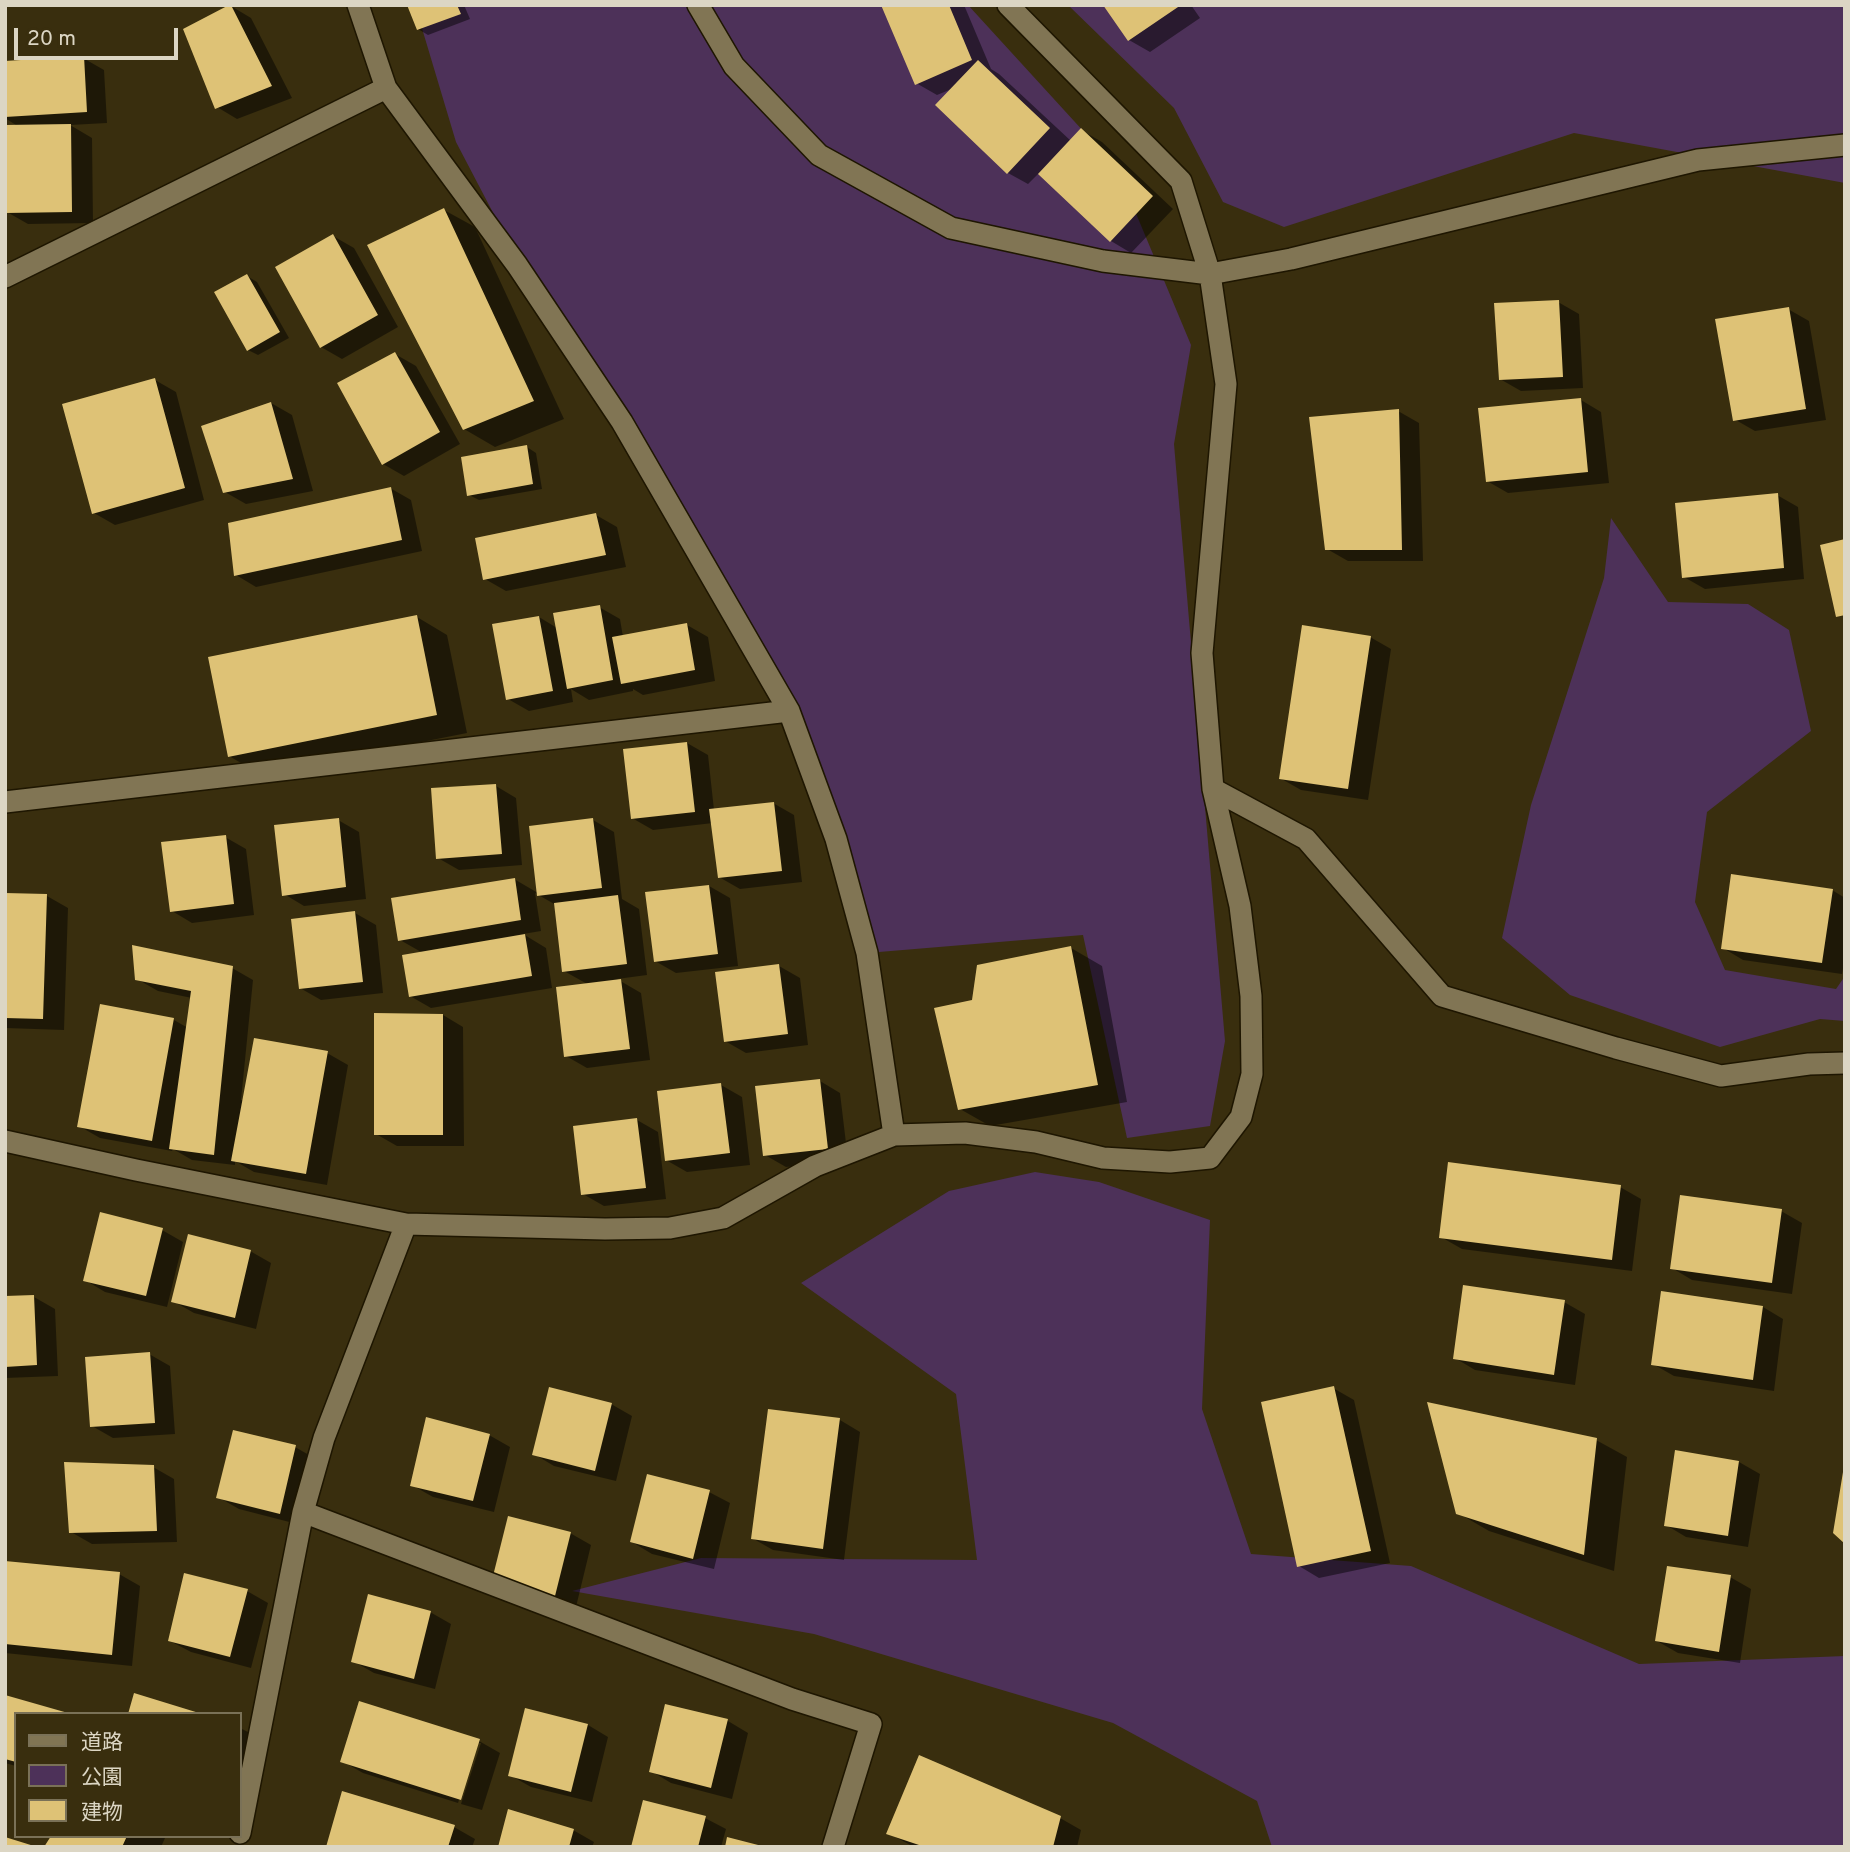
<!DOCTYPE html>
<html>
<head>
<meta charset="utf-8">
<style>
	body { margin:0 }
	#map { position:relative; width:1850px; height:1852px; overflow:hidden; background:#392e0e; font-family:Overpass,"Noto Sans JP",sans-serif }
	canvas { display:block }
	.frame { position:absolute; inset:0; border:7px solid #dcd6c4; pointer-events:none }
	.legend { position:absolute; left:14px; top:1712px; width:228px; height:126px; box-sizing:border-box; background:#392e0e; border:2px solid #7a7157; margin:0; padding:9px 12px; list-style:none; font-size:21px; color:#dcd6c4 }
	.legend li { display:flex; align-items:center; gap:14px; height:35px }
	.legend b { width:35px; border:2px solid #7a7157 }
	.scale { position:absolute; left:14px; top:28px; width:164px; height:32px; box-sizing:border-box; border:4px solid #dcd6c4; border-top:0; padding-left:9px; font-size:21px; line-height:24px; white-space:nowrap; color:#dcd6c4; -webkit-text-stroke:5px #392e0e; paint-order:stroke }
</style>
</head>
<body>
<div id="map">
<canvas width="1850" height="1852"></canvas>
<div class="frame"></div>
<ul class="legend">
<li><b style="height:9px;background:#817554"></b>道路</li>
<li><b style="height:19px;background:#4d3159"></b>公園</li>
<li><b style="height:19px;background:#dec276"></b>建物</li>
</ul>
<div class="scale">20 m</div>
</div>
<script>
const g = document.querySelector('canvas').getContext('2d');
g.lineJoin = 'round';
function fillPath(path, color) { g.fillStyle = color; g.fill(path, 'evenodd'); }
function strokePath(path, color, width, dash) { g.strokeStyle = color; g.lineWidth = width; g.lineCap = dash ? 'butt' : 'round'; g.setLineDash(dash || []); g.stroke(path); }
fillPath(new Path2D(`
	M415,5H968L1117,168L1191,345L1174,444L1225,1041L1210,1126L1127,1138L1083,935L867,953L840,855L742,629L534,291L456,142Z
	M1068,5H1845V183L1574,133L1284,227L1223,202L1174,108Z
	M1611,518L1668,602L1748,604L1789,630L1811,731L1707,812L1695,902L1725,970L1836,989L1845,976V1021L1820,1019L1720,1047L1570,995L1502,938L1531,805L1604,578Z
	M1035,1172L1099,1182L1210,1220L1202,1409L1251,1554L1411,1566L1639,1664L1845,1656V1847H1272L1257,1801L1113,1723L814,1634L572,1591L701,1558L977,1560L956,1394L801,1283L949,1191Z`), '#4d3159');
fillPath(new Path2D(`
	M409,5H464L470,19L428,35L418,29Z
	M883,5H964L991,69L999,74L1071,141L1081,130L1102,142L1173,209L1131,253L1111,241L1039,173L1028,184L1008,173L954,88L937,95L916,83Z
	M1106,5H1191L1200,18L1150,52L1129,40Z
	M231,6L251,18L292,98L237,119L217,107Z
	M83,58L104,70L107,123L70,125L92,138L93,223L28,224L7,212L19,127L5,118V62Z
	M444,210L475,227L564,419L495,447L464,429Z
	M333,236L354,248L398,327L342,359L321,347Z
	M247,276L257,282L289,338L258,355L248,350Z
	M1558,302L1579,314L1583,388L1521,391L1500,379Z
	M1788,309L1809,321L1826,420L1755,431L1734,419Z
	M395,354L416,366L460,444L404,476L383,464Z
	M155,380L176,392L204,500L115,525L94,513Z
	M1581,400L1601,412L1609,483L1508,493L1487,481Z
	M271,403L292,415L313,491L246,504L225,492Z
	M1398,411L1419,423L1423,561H1348L1327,549Z
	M527,447L536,453L542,489L479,500L469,495Z
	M390,488L411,500L422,551L256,587L236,575Z
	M1777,495L1798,507L1804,579L1705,589L1684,577Z
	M596,515L617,527L626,567L506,591L485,579Z
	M599,607L620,619L623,637L687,625L708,637L715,681L643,695L633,689V691L589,700L571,689L573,702L529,711L508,699L539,617L557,628Z
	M417,617L447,635L467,733L260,774L229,756Z
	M1370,637L1391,649L1368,800L1301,790L1280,778Z
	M687,743L708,755L714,810L773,803L794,815L802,882L740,889L719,877L713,823L653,830L632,818Z
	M496,786L516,798L522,865L459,870L438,858Z
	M338,820L359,832L366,899L304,906L284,894Z
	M593,820L614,832L622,899L639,909L647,975L617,979L641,993L650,1060L587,1068L566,1056L589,985L564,971L556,905L535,893L541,931L523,934L546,948L552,988L431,1008L410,996L423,953L400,940L514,879L538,893Z
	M225,837L246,849L254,915L192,923L172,911Z
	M709,886L730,898L738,966L676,973L655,961Z
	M1832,890L1845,898V957L1842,974L1743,960L1723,948Z
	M5,895L47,896L68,908L64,1030L5,1028Z
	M355,913L376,925L383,993L321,1000L300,988Z
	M1071,948L1102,966L1127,1102L990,1126L960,1109L973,1002Z
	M779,966L800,978L808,1045L746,1053L725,1041Z
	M232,968L253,980L241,1100L244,1101L327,1053L348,1065L327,1185L254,1172L235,1161V1165L192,1160L173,1149L172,1151L100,1138L79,1126L102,1006L174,1020L188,1028L192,998L158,991L137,979Z
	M443,1015L463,1027L464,1146H397L376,1134Z
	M820,1081L840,1093L848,1160L786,1167L765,1155Z
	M721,1085L742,1097L750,1165L687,1172L666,1160Z
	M637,1120L658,1132L666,1199L604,1206L583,1194Z
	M1620,1187L1641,1199L1632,1271L1462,1249L1441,1237Z
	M1781,1211L1802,1223L1792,1294L1692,1280L1672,1268Z
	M162,1230L183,1242L167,1307L105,1292L85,1280Z
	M250,1251L271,1263L256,1329L194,1313L173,1301Z
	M34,1297L55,1309L58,1376L5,1378V1298Z
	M1564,1302L1585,1314L1575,1385L1475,1370L1455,1358Z
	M1763,1307L1783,1319L1774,1391L1674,1376L1653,1364Z
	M149,1354L170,1366L175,1434L113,1438L92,1426Z
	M1333,1388L1354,1400L1390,1563L1319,1578L1299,1566Z
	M611,1404L632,1416L616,1481L554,1466L534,1454Z
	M840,1420L860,1432L844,1560L773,1550L752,1538Z
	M489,1435L510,1447L494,1512L433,1497L412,1485Z
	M1596,1440L1627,1457L1614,1571L1489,1531L1458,1513Z
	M295,1447L316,1459L301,1525L239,1509L218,1497Z
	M1677,1452L1739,1462L1760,1474L1748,1547L1686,1537L1666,1525Z
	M153,1467L174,1479L177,1542L92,1544L71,1532Z
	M709,1492L730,1503L714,1569L652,1554L632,1542Z
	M570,1533L591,1545L575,1611L513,1595Z
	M5,1563L119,1574L140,1586L132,1666L5,1653Z
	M1730,1577L1751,1589L1740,1663L1678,1653L1657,1641Z
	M247,1591L268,1603L251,1668L191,1652L170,1641Z
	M430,1612L451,1624L435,1689L374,1673L353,1661Z
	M5,1697L64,1714H16V1766L5,1763Z
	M666,1706L728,1721L748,1733L732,1799L671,1783L651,1771Z
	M526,1710L588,1725L608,1737L592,1802L531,1787L510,1775Z
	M240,1728L266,1741L240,1801Z
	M479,1741L500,1753L482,1810L461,1804L481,1743H477L458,1803L363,1773L342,1761Z
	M705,1818L726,1829L721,1847H633Z
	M1060,1818L1081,1830L1077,1847H914L888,1833Z
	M454,1827L475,1839L472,1847H327Z
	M573,1830L594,1842L592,1847H499Z
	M53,1836H162L165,1838L161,1847H46Z`), '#0007');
fillPath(new Path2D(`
	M229,5H231L272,86L215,109L183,29Z
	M407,5H457L461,14L417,30Z
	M881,5H949L972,60L915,85Z
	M1103,5H1181L1128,41Z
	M84,56L87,112L5,117V61Z
	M978,60L1050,128L1007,174L935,105Z
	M71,124L72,212L5,213V125Z
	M1081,128L1153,196L1110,242L1038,174Z
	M444,208L534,401L463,430L367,245Z
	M333,234L378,315L320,348L275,267Z
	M247,274L280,332L247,351L214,292Z
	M1559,300L1563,377L1499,380L1494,303Z
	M1789,307L1806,409L1733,421L1715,319Z
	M395,352L440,432L382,465L337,383Z
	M155,378L185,488L92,514L62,404Z
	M1581,398L1588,472L1486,482L1478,408Z
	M271,402L293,479L223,493L201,426Z
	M1399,409L1402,550H1325L1309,417Z
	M527,445L533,484L467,496L461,457Z
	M391,487L402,540L234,576L228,523Z
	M1778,493L1784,568L1682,578L1675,503Z
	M596,513L606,555L483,580L475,538Z
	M1845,539V615L1836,617L1820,545Z
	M600,605L613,680L567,689L553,613Z
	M417,615L437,715L228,757L208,657Z
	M539,616L553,691L506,700L492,624Z
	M687,623L695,670L621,684L612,637Z
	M1302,625L1371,636L1348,789L1279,779Z
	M687,742L695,812L631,819L623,749Z
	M496,784L502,854L436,859L431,788Z
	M774,802L782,871L718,878L709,809Z
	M339,818L346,887L282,896L274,825Z
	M593,818L602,888L537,896L529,826Z
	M226,835L234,904L170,912L161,842Z
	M1731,874L1833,889L1822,963L1721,949Z
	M515,878L521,920L398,941L391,898Z
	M709,885L718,954L654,962L645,892Z
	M5,893L47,894L43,1019L5,1018Z
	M618,895L627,964L562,972L554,903Z
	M355,911L363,982L299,989L291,919Z
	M525,934L532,976L409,997L402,955Z
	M132,945L233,966L214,1155L169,1149L191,991L135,980Z
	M1071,946L1098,1085L958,1110L934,1008L972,1000L977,965Z
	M779,964L788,1034L724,1042L715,972Z
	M621,979L630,1049L564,1057L556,987Z
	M100,1004L174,1018L152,1141L77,1127Z
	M374,1013L443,1014V1135H374Z
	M254,1038L328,1051L306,1174L231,1161Z
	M820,1079L828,1149L763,1156L755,1086Z
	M721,1083L730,1153L665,1161L657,1091Z
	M637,1118L646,1188L581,1195L573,1126Z
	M1448,1162L1621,1185L1612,1260L1439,1238Z
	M1680,1195L1782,1209L1772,1283L1670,1269Z
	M100,1212L163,1228L146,1296L83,1281Z
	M188,1234L251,1250L235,1318L171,1302Z
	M1463,1285L1565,1300L1554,1375L1453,1359Z
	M1661,1291L1763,1306L1753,1380L1651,1365Z
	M34,1295L37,1365L5,1367V1296Z
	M150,1352L155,1423L90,1427L85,1357Z
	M1334,1386L1371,1551L1297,1567L1261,1402Z
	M549,1387L612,1403L595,1471L532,1455Z
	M1427,1402L1597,1438L1584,1555L1456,1514Z
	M768,1409L840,1418L823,1549L751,1539Z
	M426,1417L490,1434L473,1501L410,1486Z
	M233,1430L296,1445L280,1514L216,1498Z
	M1675,1450L1739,1461L1728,1536L1664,1526Z
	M64,1462L154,1465L157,1531L69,1533Z
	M1843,1472H1845V1544L1833,1533Z
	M647,1474L710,1490L693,1559L630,1542Z
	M508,1516L571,1532L554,1600L491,1584Z
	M5,1561L120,1572L112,1655L5,1644Z
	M1667,1566L1731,1575L1719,1652L1655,1641Z
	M184,1573L248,1589L230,1657L168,1641Z
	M368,1594L431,1611L414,1679L351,1662Z
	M134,1693L199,1713V1714H128Z
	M5,1695L68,1713L16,1714V1762L5,1759Z
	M359,1701L480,1739L461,1800L340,1762Z
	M665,1704L728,1719L711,1788L649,1772Z
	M525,1708L588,1724L571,1792L508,1776Z
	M919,1755L1061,1816L1053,1847H925L886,1834Z
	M342,1791L455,1825L448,1847H326Z
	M643,1800L706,1816L698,1847H631Z
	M508,1809L574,1829L569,1847H498Z
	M51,1836H127L122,1847H44Z
	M5,1837L34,1846V1847H5Z
	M727,1837L762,1846V1847H725Z`), '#dec276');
const minor = new Path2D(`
	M358,5L386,88L517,265L622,422L789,711L836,839L867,953L894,1135
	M698,5L734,66L819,155L951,228L1103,261L1210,274L1291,259L1698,160L1845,145
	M5,277L386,88
	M1213,789L1306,839L1442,996L1616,1048L1721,1076L1809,1064L1845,1063
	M5,802L789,711
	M5,1141L136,1170L406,1224L605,1229L670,1228L723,1218L815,1166L894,1135L965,1133L1036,1142L1103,1158L1170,1162L1210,1158L1241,1117L1252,1074L1251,996L1240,906L1213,789L1202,653L1226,384L1210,274L1181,181L1008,5
	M303,1512L792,1699L871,1724L833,1847
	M240,1833L303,1512L324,1438L406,1224`);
strokePath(minor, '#1e1601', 24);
strokePath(minor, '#817554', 21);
</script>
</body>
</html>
